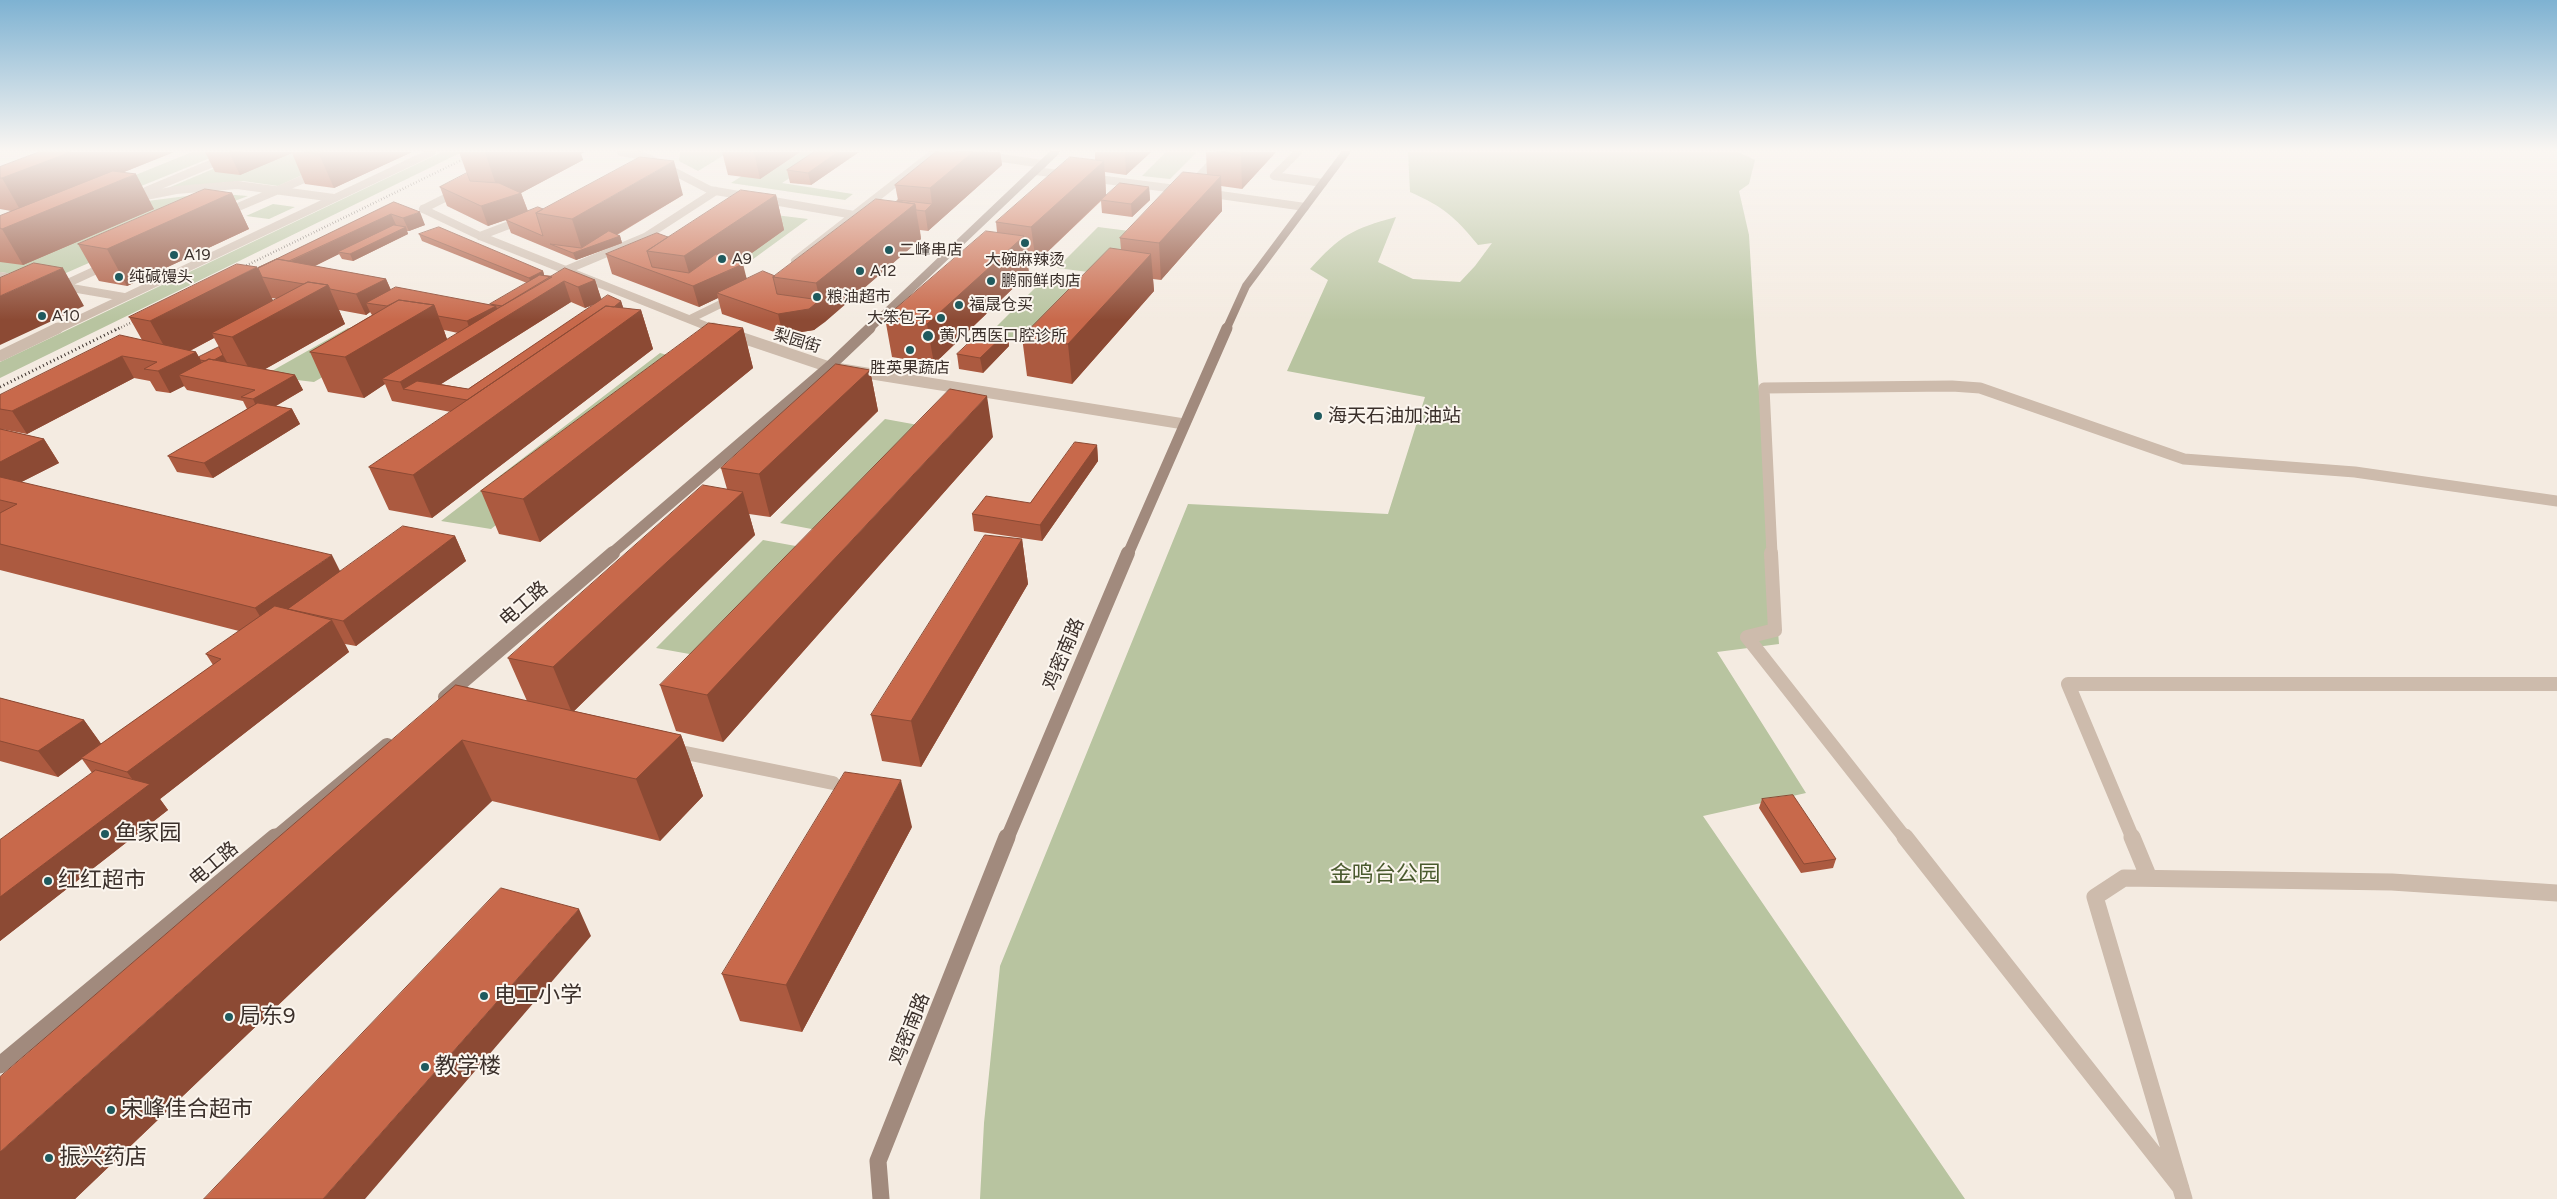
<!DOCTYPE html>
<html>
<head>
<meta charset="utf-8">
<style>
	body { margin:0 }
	canvas { display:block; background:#f4ebe1 }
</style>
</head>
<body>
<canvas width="2557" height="1199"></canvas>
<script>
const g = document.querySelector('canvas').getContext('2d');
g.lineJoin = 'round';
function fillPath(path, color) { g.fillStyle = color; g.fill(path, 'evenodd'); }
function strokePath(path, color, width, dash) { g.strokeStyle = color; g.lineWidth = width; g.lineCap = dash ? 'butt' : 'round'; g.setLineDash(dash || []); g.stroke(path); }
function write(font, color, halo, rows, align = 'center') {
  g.font = font + ' Figtree,"Noto Sans SC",sans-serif'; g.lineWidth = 4; g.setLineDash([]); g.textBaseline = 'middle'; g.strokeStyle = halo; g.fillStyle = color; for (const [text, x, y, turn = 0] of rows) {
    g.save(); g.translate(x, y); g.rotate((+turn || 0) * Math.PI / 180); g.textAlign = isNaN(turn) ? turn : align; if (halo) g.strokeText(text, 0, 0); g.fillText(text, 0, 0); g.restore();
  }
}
fillPath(new Path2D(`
	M192,152H225L129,191L57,207Z
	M253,152H353L278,186L243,181L168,188Z
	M442,152H462L0,378V362Z
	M680,152H729L698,171L679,161Z
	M779,152H830L782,183L853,194L845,200L731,183Z
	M1166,152H1197L1170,179L1142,176Z
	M1408,152H1738L1755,160L1749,184L1739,191L1749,235L1756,353L1779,644L1717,652L1806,793L1703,816L1965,1199H980L984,1123L1000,966L1188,504L1388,514L1425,397L1287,371L1328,280L1310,269C1341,235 1352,229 1396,217L1378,262L1413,279L1460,282L1475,266L1492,243L1478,245C1455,217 1444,207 1410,192Z
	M210,193L248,196L205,212L50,280L0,272V256L124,204Z
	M273,204L295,207L269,219L246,216Z
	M759,213L808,219L734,273L723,271Z
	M1098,227L1145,233L1104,274L1057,268Z
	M1042,281L1093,288L1043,342L989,334Z
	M348,328L395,335L314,382L263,376Z
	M660,353L700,364L491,529L441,521Z
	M885,419L940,429L838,534L780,523Z
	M763,540L823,551L723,660L656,648Z`), '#b8c4a0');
strokePath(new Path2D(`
	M621,152L644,156L710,190L854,215
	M960,152L1043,164
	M1298,152L1274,176L1323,183
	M1035,171L1068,175
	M1090,178L1184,190
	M1191,185L1222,152
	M146,191L239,152
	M1206,193L1305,207
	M131,199L176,190L237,185L334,198
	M423,209L480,236L716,330
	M423,209L459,191
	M224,213L318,173
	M480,236L522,220
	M795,261L935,152
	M566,270L645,237L716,191
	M0,276L6,277L0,280
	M60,286L124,297
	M55,289L107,265
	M690,319L735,297
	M56,330L432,152`), '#cdbbac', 8);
strokePath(new Path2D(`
	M713,328L829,367L1184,424
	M0,356L58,328
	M1772,554L1764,388L1952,386L1980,388L2184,459L2355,472L2557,501`), '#cdbbac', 11);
strokePath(new Path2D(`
	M1771,553L1775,630L1747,637L1906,839
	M671,750L833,783
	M2133,839L2068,684H2557`), '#cdbbac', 14);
strokePath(new Path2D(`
	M1905,837L2181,1188
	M2132,837L2149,878
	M2184,1199L2095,897L2124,878L2392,882L2557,893`), '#cdbbac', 17);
strokePath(new Path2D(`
	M868,330L1055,152
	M1226,330L1246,286L1346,152`), '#a18a7d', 8);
strokePath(new Path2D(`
	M611,554L829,367L870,328
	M1128,554L1227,328`), '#a18a7d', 11);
strokePath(new Path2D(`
	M445,697L613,553
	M274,839L387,745
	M1007,839L1128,553`), '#a18a7d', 14);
strokePath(new Path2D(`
	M0,1065L275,837
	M881,1199L878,1161L1007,837`), '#a18a7d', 17);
strokePath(new Path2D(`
	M233,272L478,152
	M116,330L144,316`), '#3b302b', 2.5, [0.5, 2.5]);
strokePath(new Path2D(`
	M0,387L119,328`), '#3b302b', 3, [1, 3]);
fillPath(new Path2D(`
	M39,152H174L124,172L154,209L23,265L0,262V216L11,211L0,209V167Z
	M205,152H412L334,188L305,184L292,153L240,175L215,172Z
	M459,152H584L581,154L583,160L521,193L528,211L683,195L617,235L620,236L622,243L576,260L511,233L506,220L488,226L447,206L440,187L467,174Z
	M722,152H800L760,179L728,175Z
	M814,152H859L811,185L790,183L787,170Z
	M936,152H1000L1002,165L928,231L920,230L921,239L814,330L783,335L722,314L718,298L699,307L612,274L606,254L668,237L776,195L784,230L739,262L747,279L775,276L897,201L898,200L895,185Z
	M1095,152H1151L1126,175L1105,172L1106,195L1149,187L1150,200L1132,217L1102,213L1101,201L1036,263L1027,262L1029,273L934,364L892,357L885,318L997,232L996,222L1095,160Z
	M1206,152H1276L1242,189L1221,186L1222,211L1161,280L1153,279L1154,291L1072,384L1027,376L1022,337L1121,249L1120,238L1207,175Z
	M232,193L249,229L127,286L99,281L78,244Z
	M394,202L425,225L409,231H407L408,234L353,261L342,259L339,254L315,266L386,279L391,290L490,305L527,283L422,241L419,234L543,271L544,275L595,280L601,299L621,301L623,308L641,310L653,349L432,518L389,510L369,467L451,412L392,401L385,384L364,398L328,392L310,352L372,315L370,312L366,315L339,310L345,324L265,369L295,375L303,390L276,406L292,409L300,424L213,478L177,472L168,456L247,409L243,401L187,390L184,386L170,393L156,391L150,381L134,378L27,434L1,429L44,439L59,463L21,482L340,571L455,536L466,561L356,646L345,644L349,652L160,799L168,810L0,941V840L92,773L82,759L58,777L0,761V698L84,720L101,744L213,665L206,654L239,631L0,570V395L142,340L129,317L258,268ZM272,298L278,299L273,301ZM571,302L585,308L595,304L468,389L441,384ZM444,330L458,333L447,340ZM214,338L219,347L199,357L196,352L190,351Z
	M743,328L753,368L540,542L499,534L481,491Z
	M1007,332L1009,346L983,373L959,369L957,354Z
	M870,370L878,411L770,517L749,514L755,535L574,711L681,735L703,796L660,841L492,801L75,1199H0L456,685L527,701L508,658L727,489L721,468Z
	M993,437L723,742L676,731L660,685Z
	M1097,445L1098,461L1042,541L974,531L972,514L1030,503Z
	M1022,539L1028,584L921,767L882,761L871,715Z
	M1762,799L1836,859L1833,868L1801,873L1759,808Z
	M912,827L802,1032L740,1021L722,974Z`), '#ac5a40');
fillPath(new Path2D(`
	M71,152H174L22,213L2,178Z
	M229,152H291L292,153L240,175Z
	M324,152H412L334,188L319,154Z
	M485,152H584L581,154L583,160L521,193L528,212L488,226L481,206L501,200Z
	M754,152H800L760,179Z
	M838,152H859L811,185L808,173Z
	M973,152H1000L1002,165L928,231L925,211L932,204L930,188Z
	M1125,152H1151L1126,175Z
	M1243,152H1276L1242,189L1241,155Z
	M674,161L683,195L607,240L620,236L622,243L576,260L573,253L582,250L572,219Z
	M1104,161L1106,195L1036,263L1031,227Z
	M136,174L154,209L23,265L2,229Z
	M1221,176L1222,211L1161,280L1159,243Z
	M1149,187L1150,200L1132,217L1131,204Z
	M232,193L249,229L127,286L107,249Z
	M776,195L784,230L724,273L743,264L748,284L717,293L718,298L699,307L684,256Z
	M915,204L921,239L825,322L816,283Z
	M420,212L425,225L409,231L403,218Z
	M391,214L397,227L338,252L339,254L284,281L262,277L275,305L212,333L214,338L172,360L150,321L257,267L261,275Z
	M406,227L408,234L353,261L350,254Z
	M1024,236L1029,273L934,364L927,324Z
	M1151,254L1154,291L1072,384L1068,344Z
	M63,268L84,306L0,345V296Z
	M543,271L545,278L532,285L529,278Z
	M386,279L395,300L366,303L370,312L366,315L356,294Z
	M595,280L602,301L585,308L578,287Z
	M564,281L571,302L427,393L403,389L400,382L472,336L467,321L496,306L501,320Z
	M328,285L345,324L253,376L232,337Z
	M820,300L825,322L814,330L783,335L778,314Z
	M621,301L626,316L476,401Z
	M434,305L449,344L382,379L385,384L364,398L345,357Z
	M641,310L653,349L432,518L413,475Z
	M743,328L753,368L540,542L523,499Z
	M1007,332L1009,346L983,373L980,358Z
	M196,352L208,374L179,375L184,386L170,393L158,371Z
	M223,355L227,362H211Z
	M122,356L134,378L27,434L12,411Z
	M870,370L878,411L770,517L759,474Z
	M295,375L303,390L260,415L253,399Z
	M987,396L993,437L723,742L707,695Z
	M292,409L300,424L213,478L204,463Z
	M44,439L59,463L0,493V462Z
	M1097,445L1098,461L1042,541L1040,525Z
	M743,492L755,535L572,713L553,667Z
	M455,536L466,561L356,646L343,621Z
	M1022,539L1028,584L921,767L911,721Z
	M332,555L348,587L288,609L296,624L274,640L255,608Z
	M332,620L349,652L160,799L168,810L0,941V897L141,791L127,772Z
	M84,720L102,745L81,758L82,759L58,777L38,751Z
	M681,735L703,796L660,841L636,779Z
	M462,740L492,801L75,1199H0V1152Z
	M901,780L912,827L802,1032L786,985Z
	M579,909L591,936L365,1199H323Z`), '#8c4a34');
const building = new Path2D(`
	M39,152H71L2,178H0V167Z
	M305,152H324L319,154Z
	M814,152H838L808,173L787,170Z
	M936,152H973L930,188L895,185Z
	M1222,152H1243L1241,155Z
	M640,157L674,161L572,219L536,213Z
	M1070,157L1104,161L1031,227L996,222Z
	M113,171L136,174L2,229L0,228V216Z
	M1183,172L1221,176L1159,243L1120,238Z
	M467,173L470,181L499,183L521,193L481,206L440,187Z
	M1120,183L1149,187L1131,204L1101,200Z
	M205,189L232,193L107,249L78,244Z
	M741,190L776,195L684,256L647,251Z
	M876,199L915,204L816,283L773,277Z
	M898,200L932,204L925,211L916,210L915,204L897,201Z
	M394,202L420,212L403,218L391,214L289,261L277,259L258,268Z
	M538,207L543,209L536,213L543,236L506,220Z
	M394,225L406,227L350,254L338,252Z
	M439,227L543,271L529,278L419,234Z
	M609,231L620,236L573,253L550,244L581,248Z
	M986,231L1024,236L927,324L885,318Z
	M657,233L668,237L647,251L652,267L689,273L716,254L743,264L693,286L606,254Z
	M1110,248L1151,254L1068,344L1022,337Z
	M277,259L386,279L356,294L330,289L328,285L308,282L304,284L262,277L258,268Z
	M34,263L63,268L0,296V278Z
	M237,264L257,267L150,321L129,317Z
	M565,268L595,280L578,287L564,281L400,382L382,379Z
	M763,271L775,276L773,277L777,294L820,300L809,309L778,314L717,293Z
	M540,275L552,277L502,306L490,304Z
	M308,282L328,285L232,337L212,333Z
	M396,287L496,306L467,321L438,316L434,305L399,300L387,306L366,303Z
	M608,295L621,301L614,307L606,306L467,400L403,389L417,381L468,389Z
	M399,300L434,305L345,357L310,352Z
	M606,306L641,310L413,475L369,467Z
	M709,323L743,328L523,499L481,491Z
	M985,328L1007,332L980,358L957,354Z
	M120,335L196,352L158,371L144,369L157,362L122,356L12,411L0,409V395Z
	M219,347L223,355L214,360L209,359L206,361L200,360L199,357Z
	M209,359L295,375L253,399L241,397L255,390L179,375Z
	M836,364L870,370L759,474L721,468Z
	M950,389L987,396L707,695L660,685Z
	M258,403L292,409L204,463L168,456Z
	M0,429L44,439L0,462Z
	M1075,442L1097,445L1040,525L972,514L986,496L1030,503Z
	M0,477L332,555L255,608L0,544V513L17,504L0,500Z
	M703,485L743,492L553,667L508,658Z
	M403,526L455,536L343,621L288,609Z
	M985,535L1022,539L911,721L871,715Z
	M275,606L332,620L127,772L81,758L221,659L206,654Z
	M456,685L681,735L636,779L462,740L0,1152V1077Z
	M0,698L84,720L38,751L0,741Z
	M96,770L150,784L0,897V840Z
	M845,772L901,780L786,985L722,974Z
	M1793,795L1836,859L1804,864L1762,799Z
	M501,888L579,909L323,1199H204Z`);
fillPath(building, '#c8694b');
strokePath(building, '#8c4a34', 1);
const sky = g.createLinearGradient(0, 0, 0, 320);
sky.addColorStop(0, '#7eb2d2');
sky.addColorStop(0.47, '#faf6f2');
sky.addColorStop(1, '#faf6f200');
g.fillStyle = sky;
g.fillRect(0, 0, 2557, 320);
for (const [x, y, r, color] of [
	[1025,243,5,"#1f5a5e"],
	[889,250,5,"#1f5a5e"],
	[174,255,5,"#1f5a5e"],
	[722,259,5,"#1f5a5e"],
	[860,271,5,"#1f5a5e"],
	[119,277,5,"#1f5a5e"],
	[991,281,5,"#1f5a5e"],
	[817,297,5,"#1f5a5e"],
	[959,305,5,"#1f5a5e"],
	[42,316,5,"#1f5a5e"],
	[941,318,5,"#1f5a5e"],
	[928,336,6,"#1f5a5e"],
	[910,350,5,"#1f5a5e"],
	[1318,416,5,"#1f5a5e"],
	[105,834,5,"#1f5a5e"],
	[48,881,5,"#1f5a5e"],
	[484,996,5,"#1f5a5e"],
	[229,1017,5,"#1f5a5e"],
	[425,1067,5,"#1f5a5e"],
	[111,1110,5,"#1f5a5e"],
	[49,1158,5,"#1f5a5e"]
]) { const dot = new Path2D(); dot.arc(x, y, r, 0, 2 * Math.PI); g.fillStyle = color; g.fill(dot); strokePath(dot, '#fbf5ee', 2); }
write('16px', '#3b302b', '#fbf5ee', [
	["二峰串店",899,250],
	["A19",184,255],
	["A9",732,259],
	["大碗麻辣烫",1025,260,"center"],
	["A12",870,271],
	["纯碱馒头",129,277],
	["鹏丽鲜肉店",1001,281],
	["粮油超市",827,297],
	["福晟仓买",969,305],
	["A10",52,316],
	["大笨包子",931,318,"right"],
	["黄凡西医口腔诊所",939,336],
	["胜英果蔬店",910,368,"center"]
], 'left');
write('16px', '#3b302b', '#fbf5ee', [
	["梨园街",797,341,17]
]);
write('19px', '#3b302b', '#fbf5ee', [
	["海天石油加油站",1328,416]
], 'left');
write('19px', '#3b302b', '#fbf5ee', [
	["电工路",524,604,-41],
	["鸡密南路",1064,654,-67],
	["电工路",214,864,-40],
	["鸡密南路",910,1029,-68]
]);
write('22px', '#3b302b', '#fbf5ee', [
	["鱼家园",115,834],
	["红红超市",58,881],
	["电工小学",494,996],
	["局东9",239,1017],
	["教学楼",435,1067],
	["宋峰佳合超市",121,1110],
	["振兴药店",59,1158]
], 'left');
write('22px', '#4a5a2e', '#fbf5ee', [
	["金鸣台公园",1385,875]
]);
</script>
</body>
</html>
